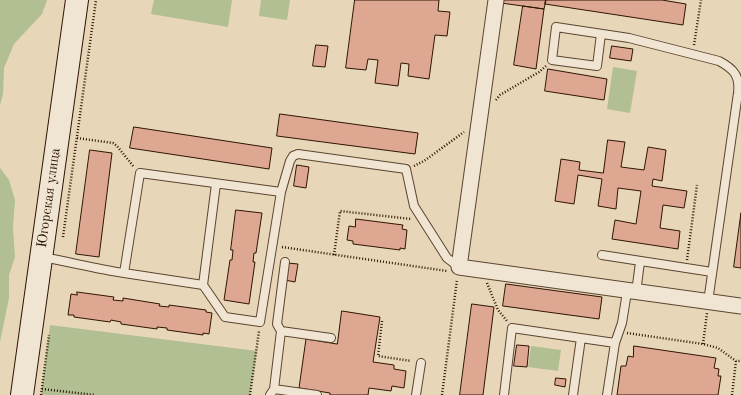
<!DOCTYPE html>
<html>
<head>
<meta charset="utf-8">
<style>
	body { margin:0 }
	canvas { display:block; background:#e8d6b9 }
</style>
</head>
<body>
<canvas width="741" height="395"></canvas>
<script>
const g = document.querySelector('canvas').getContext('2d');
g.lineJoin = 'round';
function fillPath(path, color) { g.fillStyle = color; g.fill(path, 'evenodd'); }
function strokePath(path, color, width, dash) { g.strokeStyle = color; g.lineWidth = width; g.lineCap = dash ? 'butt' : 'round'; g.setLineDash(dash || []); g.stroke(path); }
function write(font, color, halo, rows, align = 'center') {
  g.font = font + ' "Old Standard TT",serif'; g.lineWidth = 3; g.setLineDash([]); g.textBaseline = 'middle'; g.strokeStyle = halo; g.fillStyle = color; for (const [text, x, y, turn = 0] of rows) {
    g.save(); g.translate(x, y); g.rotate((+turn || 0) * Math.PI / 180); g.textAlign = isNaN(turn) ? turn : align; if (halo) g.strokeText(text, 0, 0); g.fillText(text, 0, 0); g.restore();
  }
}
fillPath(new Path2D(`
	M0,0H47L42,14L14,44L4,68L3,94L0,105Z
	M154,0H232L228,27L151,14Z
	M261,0H290L287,20L259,16Z
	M613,67L637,71L630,113L607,109Z
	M0,168L9,180L15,200L13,227L15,257L9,275V298L0,342Z
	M50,325L257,351L250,395H41Z
	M531,346L561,350L558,371L528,367Z`), '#b1bf93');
const building = new Path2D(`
	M355,0H439L438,11L450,12L447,36L435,35L429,79L408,76L409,64L401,63L398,86L375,83L378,60L368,59L366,70L346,68Z
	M501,0H546L544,9L501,3Z
	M546,0H662L686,4L683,25L545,4Z
	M523,6L544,9L536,69L514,65Z
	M316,45L328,46L325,67L313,66Z
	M612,46L633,49L631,61L610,58Z
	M548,69L607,79L604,100L545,91Z
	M280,114L418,133L415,154L277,136Z
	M134,127L272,148L269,169L130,148Z
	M608,140L625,142L621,167L644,170L648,147L666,150L662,181L653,179L652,186L687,191L684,208L663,205L660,228L680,231L678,249L612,239L615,220L636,224L641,191L618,188L616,209L598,206L602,179L578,175L574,204L555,201L561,159L580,162L579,170L603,173Z
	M90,150L112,153L99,257L76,254Z
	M297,165L309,167L306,188L294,186Z
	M236,210L262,213L256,253H254L253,262H255L249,304L224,300L230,260H232L233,250H231Z
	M741,213V268L734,267Z
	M356,219L403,225L402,229L407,230L405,249L400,248V250L353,244V241L347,240L349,226L355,227Z
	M287,263L298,264L295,282L285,280Z
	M506,284L602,297L599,319L503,306Z
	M77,292L114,297L113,300L123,301V298L160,304L159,306L169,307V305L206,310V312L212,313L209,334L203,333V335L167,330V328L157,327V329L121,324V322L111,320L110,322L74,317V315H68L71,294L77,295Z
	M472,304L494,307L483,395H460Z
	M342,311L380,317L373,362L394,365V369L406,371L404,388L392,386L391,391L369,388L368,395H330V393L299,388L306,339L337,344Z
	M517,345L529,346L527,367L514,366Z
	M634,346L716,358L714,368L719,369L718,376H721L718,395H617L621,366H626L628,356L633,357Z
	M556,378L566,379L565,387L555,385Z`);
fillPath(building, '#dea792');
strokePath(building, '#2e1503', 1);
const lane = new Path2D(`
	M601,34L597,66L552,60L556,27L629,38L719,61C734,69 740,76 738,93L708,302
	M602,255L712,272
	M42,257C70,262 97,269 124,273L140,173L281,192
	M124,273L203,285L216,184
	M203,285L225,317L260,322L281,192L290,161L293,156L298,154L406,169L414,206L447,258L459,267
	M636,293L640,262
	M281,331L277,324L285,262
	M274,389L317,395
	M270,395L274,389L281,331L331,338
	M416,395L421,363
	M504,395L512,328L615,343L622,323L627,292
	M573,395L581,338
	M607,395L615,343`);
const street = new Path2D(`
	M496,0L459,267L741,306`);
const secondary = new Path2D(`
	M22,395L77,0`);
strokePath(lane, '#5c4530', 10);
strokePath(street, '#5c4530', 17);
strokePath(secondary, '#2e1503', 24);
strokePath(new Path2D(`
	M694,45L701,0
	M496,100L500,95L539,72L546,66
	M77,138L113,143L117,146L134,167
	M414,166L424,161L464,132
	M63,237L96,0
	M282,247L447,271
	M334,255L340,211L411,219
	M687,260L697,185
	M487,283L498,310L507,321
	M382,321L378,356L411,361
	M627,333L703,344L718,348L736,361H741
	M703,344L707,313
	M42,389L95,395
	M41,395L49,335
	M250,395L259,331
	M442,395L457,280
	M732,395L736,361`), '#2e1503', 2.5, [1, 2]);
strokePath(lane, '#f0e4d2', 8);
strokePath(street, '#f0e4d2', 15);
strokePath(secondary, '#f0e4d2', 22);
write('14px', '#2e1503', '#f0e4d2', [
	["Югорская улица",49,198,-82]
]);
</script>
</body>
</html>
